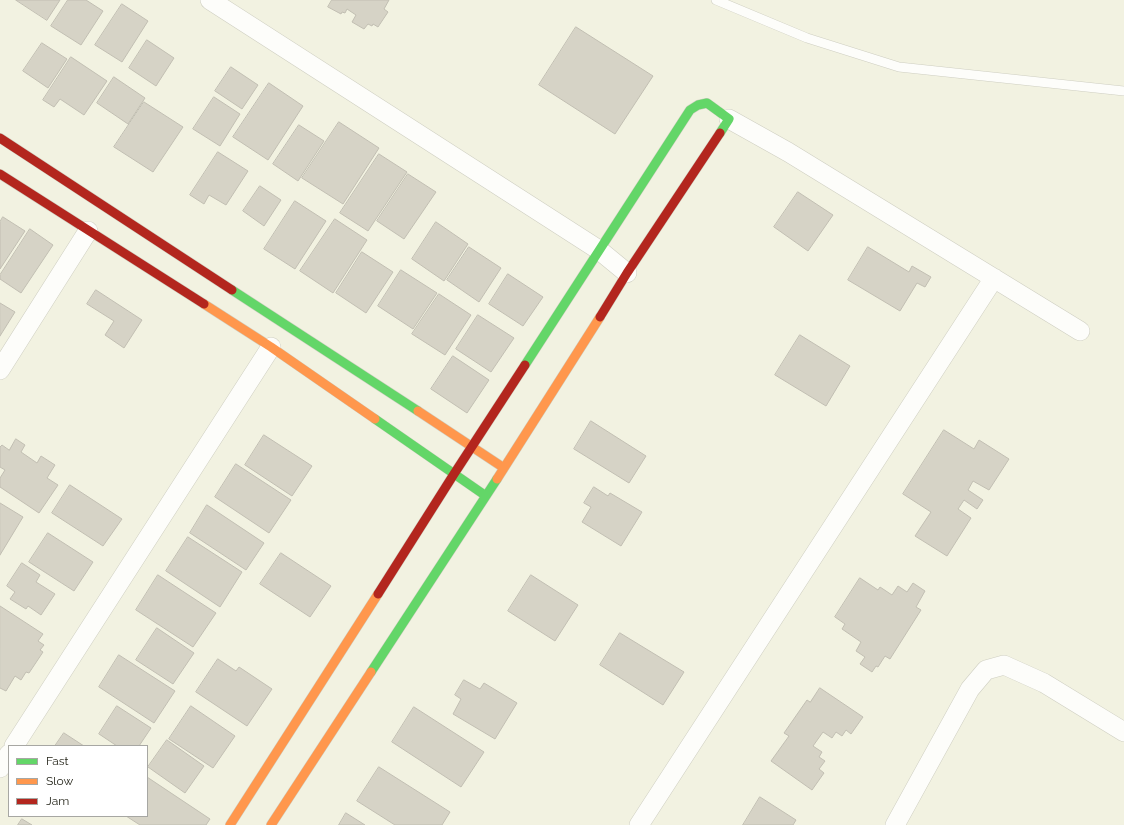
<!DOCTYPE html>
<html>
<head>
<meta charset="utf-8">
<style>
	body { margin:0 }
	#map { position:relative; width:1124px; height:825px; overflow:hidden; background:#f2f2e1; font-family:Raleway,sans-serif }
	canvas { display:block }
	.legend { position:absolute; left:8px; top:745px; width:140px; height:72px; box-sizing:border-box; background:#fff; border:1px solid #a7a7a3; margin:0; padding:5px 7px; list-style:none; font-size:12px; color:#242419 }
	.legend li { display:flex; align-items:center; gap:8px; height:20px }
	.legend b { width:20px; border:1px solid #a7a7a3 }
</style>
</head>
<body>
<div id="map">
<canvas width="1124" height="825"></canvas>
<ul class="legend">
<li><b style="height:5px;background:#63d668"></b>Fast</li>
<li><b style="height:5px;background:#ff974d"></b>Slow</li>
<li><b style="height:5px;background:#b3261e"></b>Jam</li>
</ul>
</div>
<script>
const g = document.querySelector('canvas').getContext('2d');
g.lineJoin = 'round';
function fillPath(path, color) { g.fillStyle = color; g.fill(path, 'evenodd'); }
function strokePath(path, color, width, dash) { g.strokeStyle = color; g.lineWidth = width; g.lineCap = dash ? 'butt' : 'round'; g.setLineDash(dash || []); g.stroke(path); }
const building = new Path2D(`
	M16,0H60L47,20Z
	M68,0H86L103,11L81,45L51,26Z
	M332,0H389L384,9L388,12L378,27L373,24L372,26L368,24L364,29L352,22L356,15L347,9L345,13L342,12L341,14L328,7Z
	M122,4L148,21L122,62L95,45Z
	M576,27L653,76L615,134L539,85Z
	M147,40L174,58L156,86L129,68Z
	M42,43L67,59L48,88L23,71Z
	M71,57L107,81L84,115L60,99L54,107L43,100Z
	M231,67L258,85L242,109L215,91Z
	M114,77L145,98L128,124L97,103Z
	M269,83L303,106L268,160L233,137Z
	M214,97L240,114L220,146L193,129Z
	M144,102L183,127L153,172L114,147Z
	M339,122L379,148L343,204L302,178Z
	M299,125L324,141L298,181L273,164Z
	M218,152L248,171L226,205L209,195L204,204L190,195Z
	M379,154L407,172L368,231L340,213Z
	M408,174L436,192L404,239L377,221Z
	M260,186L281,200L264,226L243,211Z
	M798,192L833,215L808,251L774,227Z
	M295,201L326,221L295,269L264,249Z
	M3,217L25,231L0,269V222Z
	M335,219L367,240L333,293L300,271Z
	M436,222L468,244L444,281L412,259Z
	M30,229L53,245L21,293L0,279V275Z
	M469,247L501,268L479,302L447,280Z
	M868,247L909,272L912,266L931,277L925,287L917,283L900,311L848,280Z
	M362,252L393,272L366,313L336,293Z
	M401,270L437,293L413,329L378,306Z
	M508,274L543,297L523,326L489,304Z
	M96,290L142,320L124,348L105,335L114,321L87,304Z
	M439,294L471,315L445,355L412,334Z
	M0,303L15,312L0,336Z
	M478,315L514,338L491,372L456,349Z
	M800,335L850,366L826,406L775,375Z
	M453,356L489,380L467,413L431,389Z
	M591,421L646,456L629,483L574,449Z
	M944,430L974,449L979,440L1009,459L989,490L973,481L968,490L983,500L977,509L964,500L958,509L971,518L947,556L915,536L931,512L903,494Z
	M264,435L312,466L292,496L245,465Z
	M16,439L25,445L21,452L37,463L41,456L55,465L47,478L58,485L39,513L0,487V478L5,470L0,467V447L2,445L9,450Z
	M236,464L291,500L269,533L215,497Z
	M70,485L122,519L103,546L52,513Z
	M594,487L608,496L610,493L642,512L621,546L582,522L591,507L584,503Z
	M0,503L23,517L0,555Z
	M207,505L264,543L246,570L190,533Z
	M48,533L93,562L74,591L29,562Z
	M188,537L242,572L220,607L166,571Z
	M281,553L331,586L310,617L260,584Z
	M22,563L40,575L36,582L55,594L41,615L28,606L26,609L10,599L15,592L7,586Z
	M158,575L216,613L193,647L136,610Z
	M531,575L578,605L555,641L508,611Z
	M860,578L878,590L880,587L892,595L898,586L907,592L913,583L925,591L916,607L921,610L890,659L885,656L878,667L876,666L872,672L860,664L865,657L856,651L861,642L842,629L845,624L835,617Z
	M0,606L43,634L38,641L44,645L40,650L43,652L29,673L26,672L21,680L15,676L6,691L0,688Z
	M157,628L194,653L173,684L136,660Z
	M620,633L684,672L663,705L600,665Z
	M119,655L175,691L154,723L99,687Z
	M218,659L236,671L239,667L272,689L247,726L196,692Z
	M464,680L480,689L484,683L517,703L495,739L453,714L461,699L455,695Z
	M820,688L863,717L851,734L846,730L842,736L836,732L832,738L823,732L813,746L822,752L819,757L825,761L819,769L824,773L812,790L771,761L789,736L784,733L807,700L810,702Z
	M117,706L151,728L139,746H117L99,734Z
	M191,706L235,736L213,768L169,739Z
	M414,707L484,752L461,787L392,742Z
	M64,733L84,746H55Z
	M167,740L204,766L185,793L148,767Z
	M379,767L450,812L442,825H395L357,801Z
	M147,777L210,819L206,825H140L126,816H147Z
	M760,797L796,820L793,825H743Z
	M346,813L365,825H339Z
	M22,819L32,825H18Z`);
fillPath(building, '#d6d3c6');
strokePath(building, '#c1beb2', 1);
const lane = new Path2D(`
	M716,0L807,38L899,67L1124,91`);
const street = new Path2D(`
	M210,0L599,250L627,273
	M729,119L788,152L1080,331
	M0,370L88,231
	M14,746L271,347
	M0,768L9,754
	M639,825L994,278
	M895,825L970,689L986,670L1004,665L1044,683L1124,732`);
const fast = new Path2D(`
	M232,290L418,411
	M525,365L690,110L698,105L707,103L729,119L720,133
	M375,419L486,496
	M371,672L497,479`);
const slow = new Path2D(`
	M204,304L271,347L375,419
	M418,411L504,468
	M497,479L600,317
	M230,825L378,594
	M271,825L371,672`);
const jam = new Path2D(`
	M0,138L232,290
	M0,174L204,304
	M600,317L627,273L720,133
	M378,594L454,474L525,365`);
strokePath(lane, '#cecec1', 10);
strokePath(street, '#cecec1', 20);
strokePath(fast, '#cecec1', 10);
strokePath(slow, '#cecec1', 10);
strokePath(jam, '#cecec1', 10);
strokePath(lane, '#fdfdfa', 9);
strokePath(street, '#fdfdfa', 19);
strokePath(fast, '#63d668', 9);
strokePath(slow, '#ff974d', 9);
strokePath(jam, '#b3261e', 9);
</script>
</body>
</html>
